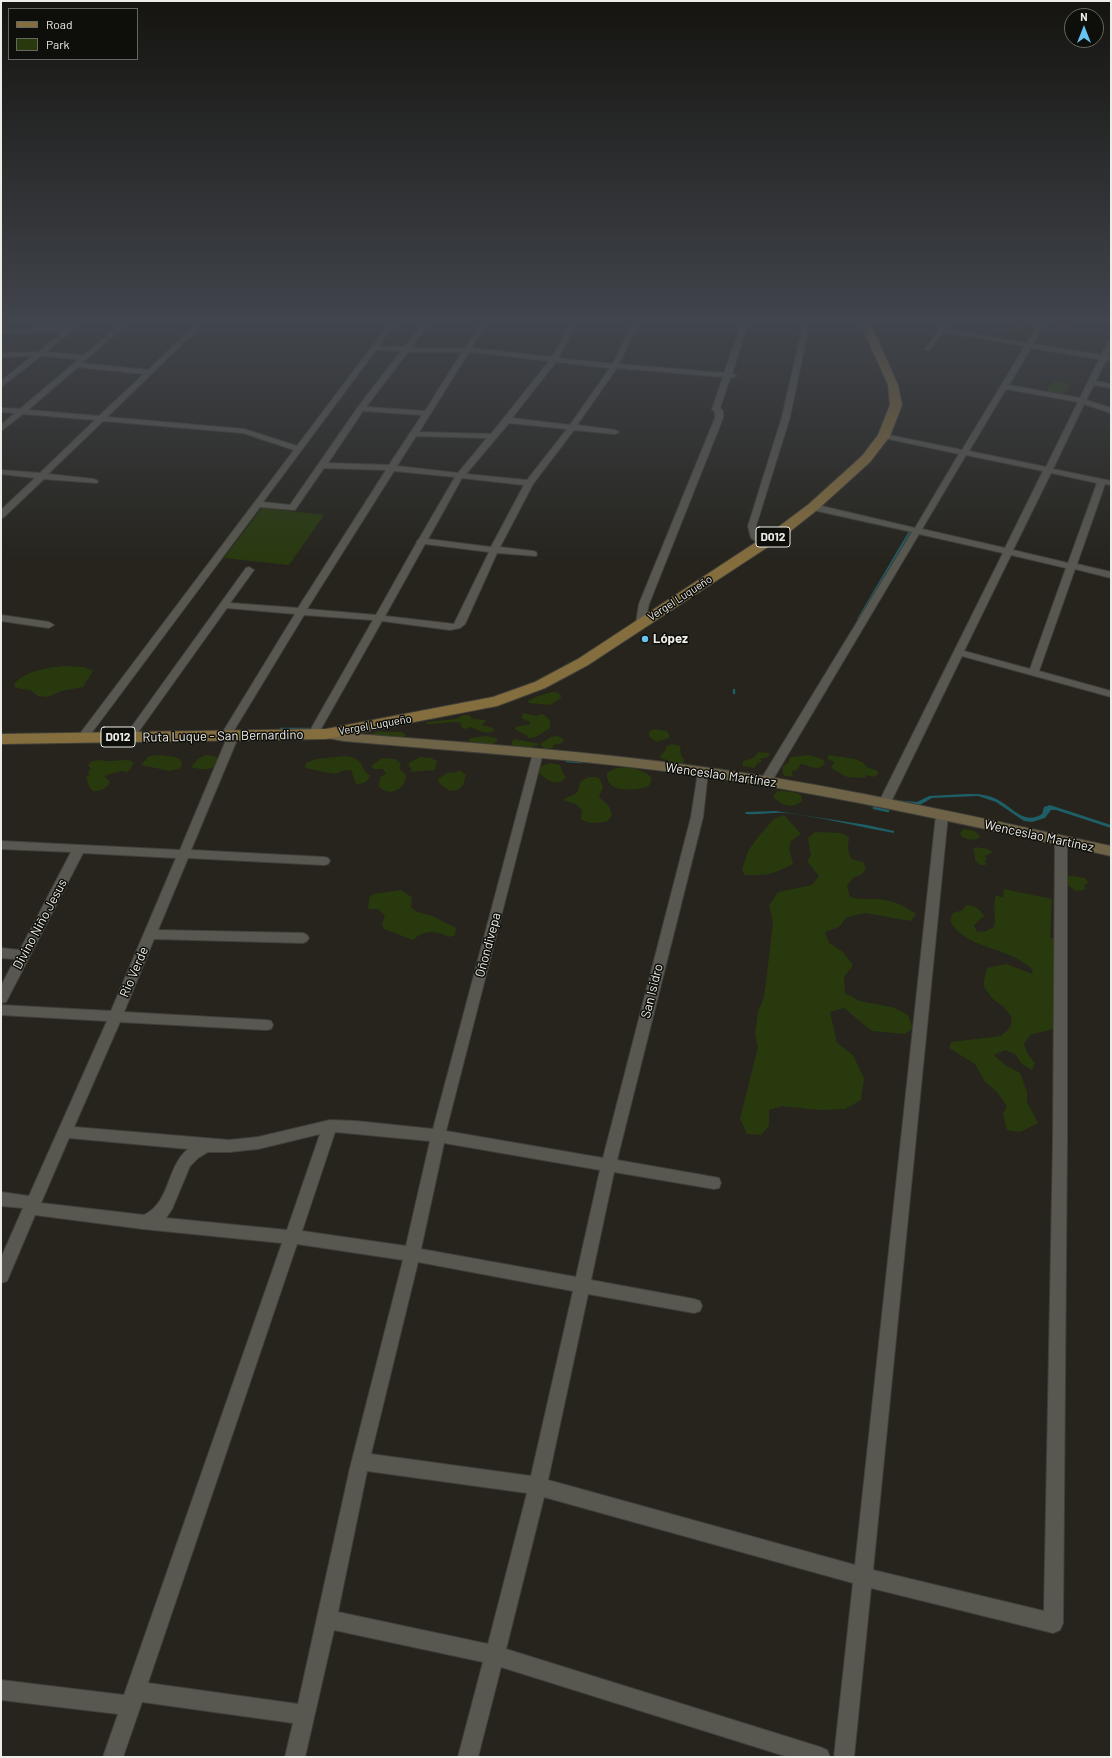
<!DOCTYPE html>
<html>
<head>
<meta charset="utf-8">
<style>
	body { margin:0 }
	#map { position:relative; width:1112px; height:1758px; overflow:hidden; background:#26241d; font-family:Barlow,sans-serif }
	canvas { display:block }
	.frame { position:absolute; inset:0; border:2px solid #edece7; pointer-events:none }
	.legend { position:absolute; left:8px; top:8px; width:130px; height:52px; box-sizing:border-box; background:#0e0e0a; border:1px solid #676762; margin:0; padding:5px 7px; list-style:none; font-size:12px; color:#edece7 }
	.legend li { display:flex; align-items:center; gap:8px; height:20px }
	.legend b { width:20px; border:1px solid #676762 }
	.north { position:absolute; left:1064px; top:8px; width:40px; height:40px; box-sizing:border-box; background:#0e0e0a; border:1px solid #676762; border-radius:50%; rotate:0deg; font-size:11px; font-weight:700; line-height:16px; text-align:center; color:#edece7 }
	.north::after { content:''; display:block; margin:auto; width:14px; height:18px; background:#67c4f0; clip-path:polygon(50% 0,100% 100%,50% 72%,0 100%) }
</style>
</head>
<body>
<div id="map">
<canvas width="1112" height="1758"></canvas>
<div class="frame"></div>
<ul class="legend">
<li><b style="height:5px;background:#856e3d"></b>Road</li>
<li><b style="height:11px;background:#28390e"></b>Park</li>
</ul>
<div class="north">N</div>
</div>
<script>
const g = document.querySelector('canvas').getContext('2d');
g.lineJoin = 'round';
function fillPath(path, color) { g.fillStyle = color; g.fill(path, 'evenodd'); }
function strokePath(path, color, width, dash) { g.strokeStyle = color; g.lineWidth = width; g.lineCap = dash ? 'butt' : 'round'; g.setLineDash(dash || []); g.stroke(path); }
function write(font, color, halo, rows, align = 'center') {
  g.font = font + ' Barlow,sans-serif'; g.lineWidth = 3; g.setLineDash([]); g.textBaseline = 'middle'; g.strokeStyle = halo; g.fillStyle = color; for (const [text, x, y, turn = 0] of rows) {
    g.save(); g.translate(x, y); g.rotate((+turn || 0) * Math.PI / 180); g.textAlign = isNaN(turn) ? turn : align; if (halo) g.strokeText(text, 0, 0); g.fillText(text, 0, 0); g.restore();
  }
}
fillPath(new Path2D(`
	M1052,320H1080L1074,331L1048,327Z
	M1017,322L1031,325L1025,334L1010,331Z
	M1053,380L1070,383L1063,395L1046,392Z
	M262,508L324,515L289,565L224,558Z
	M63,666L84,667L93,671L83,687L61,691L48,697L38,696L30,690L16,688L14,685C23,671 47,668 63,666Z
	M552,692H556L561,695V698L550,705L528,703V701L538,696Z
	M523,713L536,716L542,714C548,717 552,721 550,728L536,737L529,738C525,733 520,733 515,729L516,727L530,724V722L521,718Z
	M464,715H469L473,719L486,720L482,725L493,728L494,731C485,735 479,730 471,727L465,729L461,727V723L458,722L427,724L426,722L456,719Z
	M653,729L667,731L669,735V738L656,742L649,736V732Z
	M380,731C388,734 399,728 406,735L402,738L365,736Z
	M486,736L497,738V741L491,746L475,744L468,741L471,738Z
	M557,736L562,738L564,741L560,744L553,745V748L544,749L540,744C530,749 520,751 511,744L514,739L540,744L551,737Z
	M672,744L680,746L681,756L684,759V763L677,764L659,757L665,751L666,747Z
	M759,752L770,753L768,757L760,759L762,762L757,763L755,768L743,766V761L753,758Z
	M159,755L175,757L181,760L182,765L179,769L170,771L141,765L149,756Z
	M205,755L215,756L219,760C214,772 202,770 191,767L198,759Z
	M809,755L824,760L825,763C818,773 810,765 801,764L797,770L792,771L793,777L785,776L783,774L782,767L789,762L790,757Z
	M828,755L855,759L862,762L867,767L878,771V774L874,777L866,775L865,778L847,777L831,768L834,762L828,759Z
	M346,756C366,760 358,766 370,776C367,783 363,784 356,784L351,770H345L334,774L305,768L306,763L316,759Z
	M420,757L431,758L437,761L435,770C433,770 411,772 410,772L412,768L409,767V763Z
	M382,758L395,759L400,763L401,765L399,768L406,775C406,790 389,797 379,787L380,777L386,774L383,769H374L371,766Z
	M102,760C113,764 126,756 134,763L128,772L121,771L104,776L110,782C107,788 100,792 93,791L90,788L86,777L89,775L88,771L91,769L88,765L92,761Z
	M550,763L560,765L563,774L566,776C559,789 546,780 538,772L542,766Z
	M628,767C637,769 645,771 652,778L649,786C636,791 605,794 607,773L616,768Z
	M460,770L466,775L463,785L458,790L449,791L439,783L438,779L447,773L457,772Z
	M589,777H596L600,779L603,787L599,797L609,806L612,815L608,821C598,823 590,825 581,819L582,810L575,804L563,800C567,796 575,796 578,791C579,788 579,784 581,781Z
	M777,791C786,791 793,791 801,795L802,801C791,810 782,805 773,797Z
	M784,815L801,834L791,841L789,848L793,864C774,874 766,876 745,875L742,870L748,851L758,837L774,819Z
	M963,829L975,831L981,837C974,841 969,840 962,837L960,833Z
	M815,832L841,833L849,837L848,848L851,859L863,862L866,868L862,874L853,878L847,886L850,897C862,900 874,898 885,900C897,902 906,907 916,914L911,921L865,913L847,917L839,927L825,932L829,943L843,952L853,965L844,977L845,993L860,1001L892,1007L908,1015L913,1028L905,1034L872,1031L844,1008L830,1012L837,1043L853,1055L864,1078L861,1100L845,1109L819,1110L782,1106L769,1110V1126L761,1135L747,1134L740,1119L758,1047L755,1034L758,1011L763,1001L766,984L773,921L769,906L778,892L812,885L819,876L807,861L811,856L808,838Z
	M975,847L988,849L993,852L985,856L987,859L985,861L986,865H980L975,860V855L973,850Z
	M1072,876L1085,878L1088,882L1084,886L1085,890L1076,891L1065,883L1066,877Z
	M1004,889L1052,899L1050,938H1053L1063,948L1057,1028L1030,1035L1024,1044L1028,1054L1035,1063L1032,1070L1022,1064L1015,1054L1005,1050L994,1055L1005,1065L1020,1073L1027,1092V1102L1038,1123L1020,1132L1007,1130L1003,1114L1007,1106L997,1092L985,1082L975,1064L949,1048L951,1042L1001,1036L1010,1028L1012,1018L1005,1008L993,999L984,987V980L987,968L1006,964L1033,974L1031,968C1024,963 1017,958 1009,955C991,947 958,941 950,920L953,913L963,910L966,905C975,906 979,908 984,916L974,925L977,932L986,931L994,927C997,916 992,908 996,895L1003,898Z
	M401,890L412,897L411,907C417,914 424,913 432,916C440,920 448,924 456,928L455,935L449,937C435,930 424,930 413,940L384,929L382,924L385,916L378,909H368L369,898L373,894Z`), '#28390e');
fillPath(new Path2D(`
	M909,531L911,532L858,619H857Z
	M966,794C978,794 989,794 1000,801C1014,809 1025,825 1042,814L1044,807L1050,805L1111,825V828L1056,810H1051L1045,818L1032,822L1024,821L996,802L978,796L932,798L918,806L913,803L895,800L917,802L929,796Z
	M776,811L867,825L894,831V833C858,827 822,817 786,813C773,812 759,815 746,814L745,812Z`), '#1e5e67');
strokePath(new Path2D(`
	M734,690V693
	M281,729H310
	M567,761L582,762
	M874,808L888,811`), '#1e5e67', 2.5);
const street = new Path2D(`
	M78,320H85L46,352L84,355L125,320H132L82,363L148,370L200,320H207L107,417L244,429L297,446L392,320H398L379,346L404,347L425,320H431L411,348H465L483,320H489L471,348L552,357L573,320H579L558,358L613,364L634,320H640L619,364L724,373L743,320H749L732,374L737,376L730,378L720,408L723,411V418L649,604L644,625L641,626L636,623L639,604L715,418V412L712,409L723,377L617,368L577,425L615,430L619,432L615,434L574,430L533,484L500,547L533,551L536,552L537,554L536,556L497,553L465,624L460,628L450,630L382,621L322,727L318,737L314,738L309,735L312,727L373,620L304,615L233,732L238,733L239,735L191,850L324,857L328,858L330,861L328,864L324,865L188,858L158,930L303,933L307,935L309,938L307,941L303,943L154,939L124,1012L266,1020L271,1021L273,1025L271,1029L266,1030L120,1022L74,1127L229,1140L258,1137L330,1120L356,1121L433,1129L533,753L538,750L543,753L446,1131L603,1158L691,817L698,772L699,770H707L708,772L703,817L617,1160L714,1177L719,1178L721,1183L719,1188L714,1189L614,1172L591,1280L694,1299L700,1301L702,1306L700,1311L694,1313L588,1294L548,1480L855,1565L936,815L938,812H946L948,815L873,1570L1044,1611L1053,1141L1055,841L1057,838H1065L1067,841V1141L1063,1623L1060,1630L1053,1633L871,1588L854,1757H834L853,1583L544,1497L506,1649L820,1747L827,1750L830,1757H788L501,1667L478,1757H458L483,1662L334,1630L305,1757H285L293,1723L142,1702L123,1757H103L118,1714L1,1700V1680L124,1695L282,1243L143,1229L35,1215L7,1281L1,1283V1258L23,1208L1,1206V1192L29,1196L107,1021L1,1015V1005L111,1011L176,858L83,853L6,1002L1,1003V986L15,959L1,958V948L20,950L71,852L1,849V841L180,850L227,738L222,737L221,735L295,614L227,608L134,738L130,739L125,736L246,568L249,567L254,570L230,603L298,608L386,470L324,468L295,510L260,507L87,739H79L78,737L79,735L294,450L243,433L103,421L48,474L94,479L98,481L97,483L44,479L4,517L1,518V510L35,478L1,474V470L40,473L95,420L23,414L1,431V425L15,413L1,412V408L20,409L79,359L41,356L1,387V381L32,356L1,357V353L38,352L64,331L1,333V329L69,327ZM376,350L401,351L358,407L290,505L263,502ZM408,352H462L425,411L366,407ZM469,352L549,361L491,434L419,432ZM556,362L610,368L570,425L512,418ZM78,367L144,374L99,416L28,410ZM363,411L422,415L389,465L328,463ZM509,423L567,429L527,480L466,474ZM416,436L487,438L458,473L397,466ZM394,471L455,477L419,539L417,541V542L376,615L307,609ZM462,478L524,485L491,547L428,539ZM425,544L489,552L454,624L385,616ZM335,1132L430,1141L406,1246L302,1231ZM320,1134L287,1230L166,1218L172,1209L190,1166L198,1158L208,1152H229L258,1149ZM69,1138L188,1149C166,1167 171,1202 144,1215L41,1203ZM444,1143L600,1170L576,1277L421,1249ZM297,1244L403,1260L350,1468L298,1704L148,1683ZM418,1262L573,1291L531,1476L371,1454ZM367,1471L527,1493L488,1644L338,1612Z
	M804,320H810L790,417L756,526L758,535L767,544L763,547L751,538L748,526L782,417Z
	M946,320H952L946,329L1027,343L1041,320H1047L1033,344L1101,355L1108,342L1111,340V349L1107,356L1111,357V361L1106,360L1096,381L1111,384V388L1094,385L1086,400L1111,408V413L1084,404L1053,469L1111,481V485L1105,484L1077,564L1111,572V578L1075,569L1039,671L1111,691V697L962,656L890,804L888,807H880L878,804L1003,553L919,534L772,781L770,784H762L760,781L912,532L813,510L809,507L813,504L915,528L959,454L884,438L880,436L884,434L962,450L1025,346L943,332L930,350H926L925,349ZM1031,348L1099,359L1080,398L1009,385ZM1006,389L1078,402L1046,467L969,451ZM966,455L1043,471L1005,548L922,529ZM1051,473L1097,483L1068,563L1013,550ZM1011,555L1066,568L1030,669L964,651Z
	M1,615L49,622L54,625L49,628L1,621Z`);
const secondary = new Path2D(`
	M326,730L344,733C468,743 593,751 717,769C849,788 980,818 1111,846V856C980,828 849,798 717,778C593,760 468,752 344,741L321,737L319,734L321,731Z`);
const primary = new Path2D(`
	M859,320H869L898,385L902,405L890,436L870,462L817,510L783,537L588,665L545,688L497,706L326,739L1,744V734L326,729L493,697L535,682L578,659L773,531L809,504L862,456L878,435L890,405L888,385Z`);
strokePath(street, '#403f39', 2);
strokePath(secondary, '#403f39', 2);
strokePath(primary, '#403f39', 2);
fillPath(street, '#595850');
fillPath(secondary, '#6f6347');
fillPath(primary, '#856e3d');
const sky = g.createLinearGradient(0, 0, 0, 566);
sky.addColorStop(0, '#151410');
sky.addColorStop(0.57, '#41454c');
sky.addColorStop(1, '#41454c00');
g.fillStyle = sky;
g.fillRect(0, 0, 1112, 566);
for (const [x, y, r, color] of [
	[645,639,4,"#67c4f0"]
]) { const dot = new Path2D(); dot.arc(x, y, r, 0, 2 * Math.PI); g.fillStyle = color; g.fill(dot); strokePath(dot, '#0e0e0a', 1.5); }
write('11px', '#edece7', '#0e0e0a', [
	["Vergel Luqueño",680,598,-33],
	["Vergel Luqueño",375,725,-10]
]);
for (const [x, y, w] of [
	[773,537,34],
	[118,737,34]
]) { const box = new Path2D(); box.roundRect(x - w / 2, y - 10, w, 20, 3); g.fillStyle = '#0e0e0a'; g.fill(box); strokePath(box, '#edece7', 1); }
write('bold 12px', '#edece7', null, [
	["D012",773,537],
	["D012",118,737]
]);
write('bold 13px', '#edece7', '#0e0e0a', [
	["López",653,639]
], 'left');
write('13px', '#edece7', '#0e0e0a', [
	["Ruta Luque - San Bernardino",223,736,-1],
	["Wenceslao Martínez",721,775,8],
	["Wenceslao Martínez",1039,836,12],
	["Divino Niño Jesus",40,924,-62],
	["Oñondivepa",488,945,-75],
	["Rio Verde",134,972,-67],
	["San Isidro",652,991,-76]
]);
</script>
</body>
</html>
